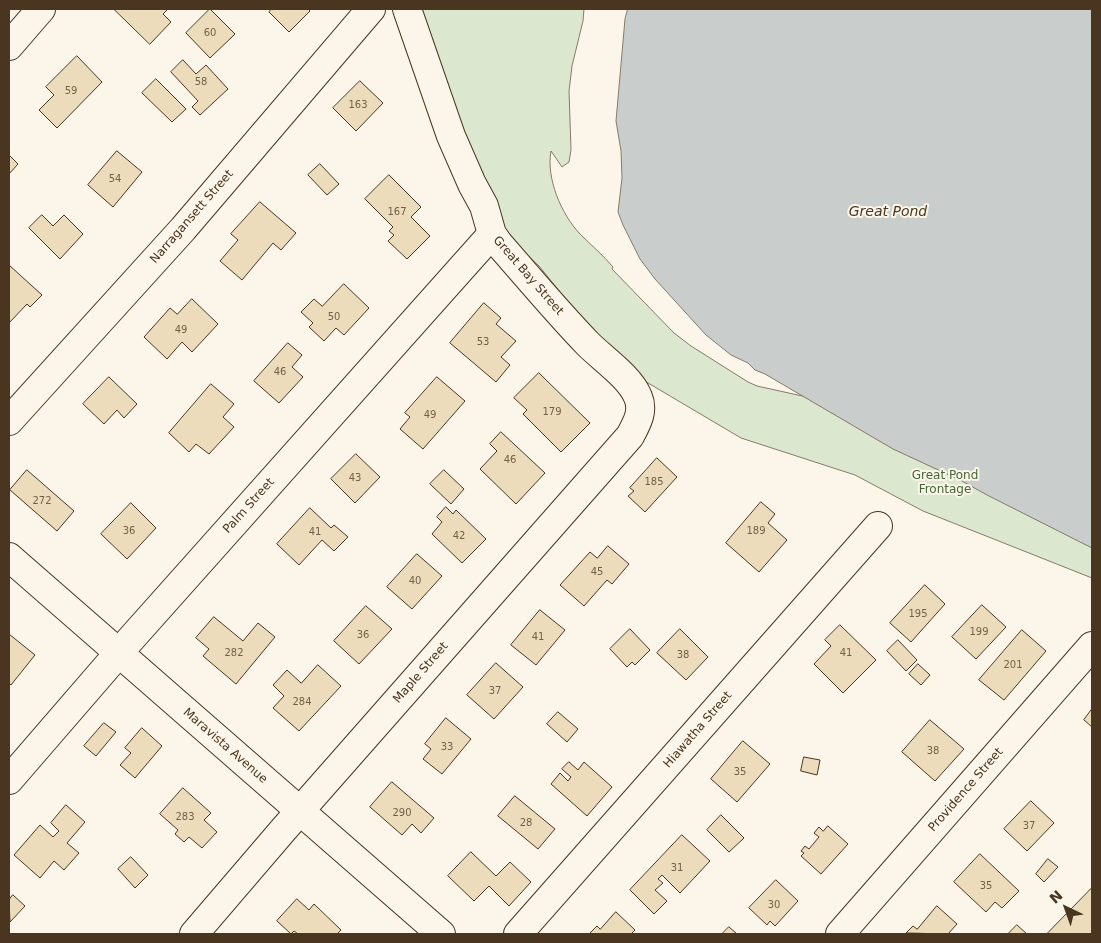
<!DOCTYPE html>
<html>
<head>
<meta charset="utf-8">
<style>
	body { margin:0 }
	#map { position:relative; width:1101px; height:943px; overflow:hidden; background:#fbf6e9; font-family:"DejaVu Sans",sans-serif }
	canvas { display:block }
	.frame { position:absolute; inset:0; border:10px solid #4a3520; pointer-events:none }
	.north { position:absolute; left:1041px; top:883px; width:50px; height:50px; -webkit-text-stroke:4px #fbf6e9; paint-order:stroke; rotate:318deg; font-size:14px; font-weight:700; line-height:20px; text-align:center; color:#4a3520 }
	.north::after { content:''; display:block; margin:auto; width:18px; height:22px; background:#4a3520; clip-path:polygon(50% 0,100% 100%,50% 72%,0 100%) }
</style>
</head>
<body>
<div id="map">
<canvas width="1101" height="943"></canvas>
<div class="frame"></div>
<div class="north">N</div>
</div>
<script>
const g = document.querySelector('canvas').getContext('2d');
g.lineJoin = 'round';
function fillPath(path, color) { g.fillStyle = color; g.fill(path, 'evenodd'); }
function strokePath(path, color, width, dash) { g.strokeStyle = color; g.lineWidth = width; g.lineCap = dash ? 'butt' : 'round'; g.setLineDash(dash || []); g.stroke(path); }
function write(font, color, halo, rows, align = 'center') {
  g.font = font + ' "DejaVu Sans",sans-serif'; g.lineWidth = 4; g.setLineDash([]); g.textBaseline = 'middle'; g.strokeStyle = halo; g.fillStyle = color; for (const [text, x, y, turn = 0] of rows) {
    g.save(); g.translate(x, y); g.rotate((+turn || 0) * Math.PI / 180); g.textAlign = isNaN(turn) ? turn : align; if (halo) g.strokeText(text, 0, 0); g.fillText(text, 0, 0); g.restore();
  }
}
const green = new Path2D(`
	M404,9H584L583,21L572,66L569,91L571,150L569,162L562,167L551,151C546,178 561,214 580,234C591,245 603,255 613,267L612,269L674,333L691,346L748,382L757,386L875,412L1092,525V578L923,511L855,475L741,438L643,380L603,345L539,266L509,238L450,115Z`);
fillPath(green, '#dce7d0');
strokePath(green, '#887966', 1);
const water = new Path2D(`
	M628,9H1092V548L987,495L962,481L893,449L765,374L755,370L748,363L731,355L706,335L655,279L640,259L623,225L618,212L622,178L621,151L616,121L625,19Z`);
fillPath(water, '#c9cecd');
strokePath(water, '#887966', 1);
const building = new Path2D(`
	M114,9H168L163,14L171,22L150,44Z
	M210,9L235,34L210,58L186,33Z
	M272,9H308L310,11L289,32L269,12Z
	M77,56L102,82L57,128L39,110L54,95L46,87Z
	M183,60L196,74L206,65L228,89L200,115L192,107L198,101L171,72Z
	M156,79L186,109L172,122L142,93Z
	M360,81L383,103L356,131L333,108Z
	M117,151L142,172L113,207L88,185Z
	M9,155L18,164L9,174Z
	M320,164L339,184L327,195L308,175Z
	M389,175L421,207L411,217L430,236L407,259L388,241L394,235L389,231L393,227L365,199Z
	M260,202L296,233L281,250L273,243L242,280L220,261L238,240L231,234Z
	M42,215L53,226L64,215L83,234L60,259L29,228Z
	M9,265L42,295L30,307L27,304L9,323Z
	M344,284L369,308L344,335L336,328L324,341L309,327L313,323L301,312L314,299L322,306Z
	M192,299L218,324L192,352L182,342L167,359L144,337L170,308L177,314Z
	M484,303L501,318L496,324L516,341L501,357L510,365L496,382L450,343Z
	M288,343L302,355L292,367L303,377L279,403L254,381Z
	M539,373L590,423L561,452L523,414L527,410L514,398Z
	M109,377L137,404L124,418L117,410L104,424L83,404Z
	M437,377L465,401L423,449L400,429L410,417L405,413Z
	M211,384L234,404L223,417L234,427L209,454L196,444L189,452L169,433Z
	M501,432L545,473L516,504L480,469L497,451L490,444Z
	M356,454L380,477L355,503L331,479Z
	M657,458L677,477L645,512L628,496L634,491L630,488Z
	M27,470L74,511L57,531L10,490Z
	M444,470L464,489L451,504L430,484Z
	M761,502L775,514L768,523L787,540L759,572L726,543Z
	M131,503L156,528L127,559L101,534Z
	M446,507L453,514L456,510L486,539L462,563L432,534L442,522L437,517Z
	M310,508L331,528L334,525L348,537L334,551L322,540L299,565L277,544Z
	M608,546L629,564L612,584L607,580L584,606L560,585L590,552L597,558Z
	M417,554L442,576L412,609L387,587Z
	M925,585L945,604L911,642L890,623Z
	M982,605L1006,627L976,659L952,637Z
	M366,606L392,629L359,664L334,641Z
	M540,610L565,630L536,665L511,645Z
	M214,617L243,641L258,623L275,637L236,684L203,656L209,649L196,638Z
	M840,625L876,660L843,693L814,664L831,646L825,640Z
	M630,629L650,650L635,665L632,662L627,667L610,649Z
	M680,629L708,657L686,680L657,653Z
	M1022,630L1046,651L1004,700L979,680Z
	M9,634L35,655L11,685L9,683Z
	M898,640L917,660L906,671L887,651Z
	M496,663L523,687L494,719L467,695Z
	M918,664L930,675L921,685L909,674Z
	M318,665L341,686L299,731L273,708L284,696L273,685L287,670L301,683Z
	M1092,709V727L1084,720Z
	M558,712L578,729L567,742L547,724Z
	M446,718L471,739L442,774L423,759L431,749L425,744Z
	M930,720L964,749L935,781L902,752Z
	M104,723L116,732L96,756L84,746Z
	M142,728L162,746L135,778L120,765L131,753L125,748Z
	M743,741L770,764L737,802L711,779Z
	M804,757L820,760L817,775L801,771Z
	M569,762L578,770L584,762L612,787L587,816L551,784L560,773L568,781L571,777L562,769Z
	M392,782L434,818L421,833L412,824L402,835L370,807Z
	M183,788L211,813L204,820L217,832L202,848L189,837L184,842L175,834L178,830L160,814Z
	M515,796L555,829L538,849L498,816Z
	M1031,801L1054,823L1027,851L1004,829Z
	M66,805L85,822L67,843L79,853L64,870L54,861L40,878L14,855L40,825L53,837L59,831L51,823Z
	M721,815L744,838L729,852L707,830Z
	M828,826L848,844L821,874L801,856L804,853L801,851L805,846L809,849L819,837L814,833L819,827L823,831Z
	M682,835L710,861L680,893L662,875L658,879L663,883L655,890L667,901L654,914L630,890Z
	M471,852L496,876L510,862L531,882L509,906L489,886L474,901L448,876Z
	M980,854L1019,891L1002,908L995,902L986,912L954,882Z
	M131,857L148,875L135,888L118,869Z
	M1048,859L1058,867L1044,882L1036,874Z
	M776,880L798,901L775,926L770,921L767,925L749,908Z
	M1091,889L1092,891V934H1047Z
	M13,895L25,906L10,922L9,900Z
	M297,899L309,910L314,904L341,930L337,934H298L294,931L291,934L277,921Z
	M937,906L957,924L948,934L906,933L913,926L917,929Z
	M616,912L635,930L631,934H589L597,926L600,929Z
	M1017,925L1027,934H1008Z
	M729,927L737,934H722Z`);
fillPath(building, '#ecdcbc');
strokePath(building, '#4a3520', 1);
const minor = new Path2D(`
	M9,46L41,9
	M9,421L183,229L371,9
	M9,780L130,640L492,234
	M194,934L284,829L630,436C637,423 644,411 638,397C630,377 603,359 588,344C557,312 528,277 499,244L492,234L484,206L472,184L451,136L407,9
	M518,934L878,526
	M840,934L1092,646`);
const major = new Path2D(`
	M9,557L441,934`);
strokePath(minor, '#4a3520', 30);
strokePath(major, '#4a3520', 30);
strokePath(minor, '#fbf6e9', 28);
strokePath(major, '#fbf6e9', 28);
write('10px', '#725f47', null, [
	["60",210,33],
	["58",201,82],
	["59",71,91],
	["163",358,105],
	["54",115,179],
	["167",397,212],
	["50",334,317],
	["49",181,330],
	["53",483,342],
	["46",280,372],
	["179",552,412],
	["49",430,415],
	["46",510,460],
	["43",355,478],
	["185",654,482],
	["272",42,501],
	["36",129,531],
	["189",756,531],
	["41",315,532],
	["42",459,536],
	["45",597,572],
	["40",415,581],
	["195",918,614],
	["199",979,632],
	["36",363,635],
	["41",538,637],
	["282",234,653],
	["41",846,653],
	["38",683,655],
	["201",1013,665],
	["37",495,691],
	["284",302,702],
	["33",447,747],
	["38",933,751],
	["35",740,772],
	["290",402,813],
	["283",185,817],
	["28",526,823],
	["37",1029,826],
	["31",677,868],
	["35",986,886],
	["30",774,905]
]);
write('12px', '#4a3520', '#fbf6e9', [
	["Narragansett Street",192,217,-49],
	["Great Bay Street",528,276,49],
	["Palm Street",249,506,-48],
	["Maple Street",421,673,-49],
	["Hiawatha Street",698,730,-49],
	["Maravista Avenue",225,746,41],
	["Providence Street",966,790,-49]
]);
write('12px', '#436837', '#fbf6e9', [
	["Great Pond",945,476],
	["Frontage",945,490]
]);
write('italic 14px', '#4a3520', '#fbf6e9', [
	["Great Pond",888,212]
]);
</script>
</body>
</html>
